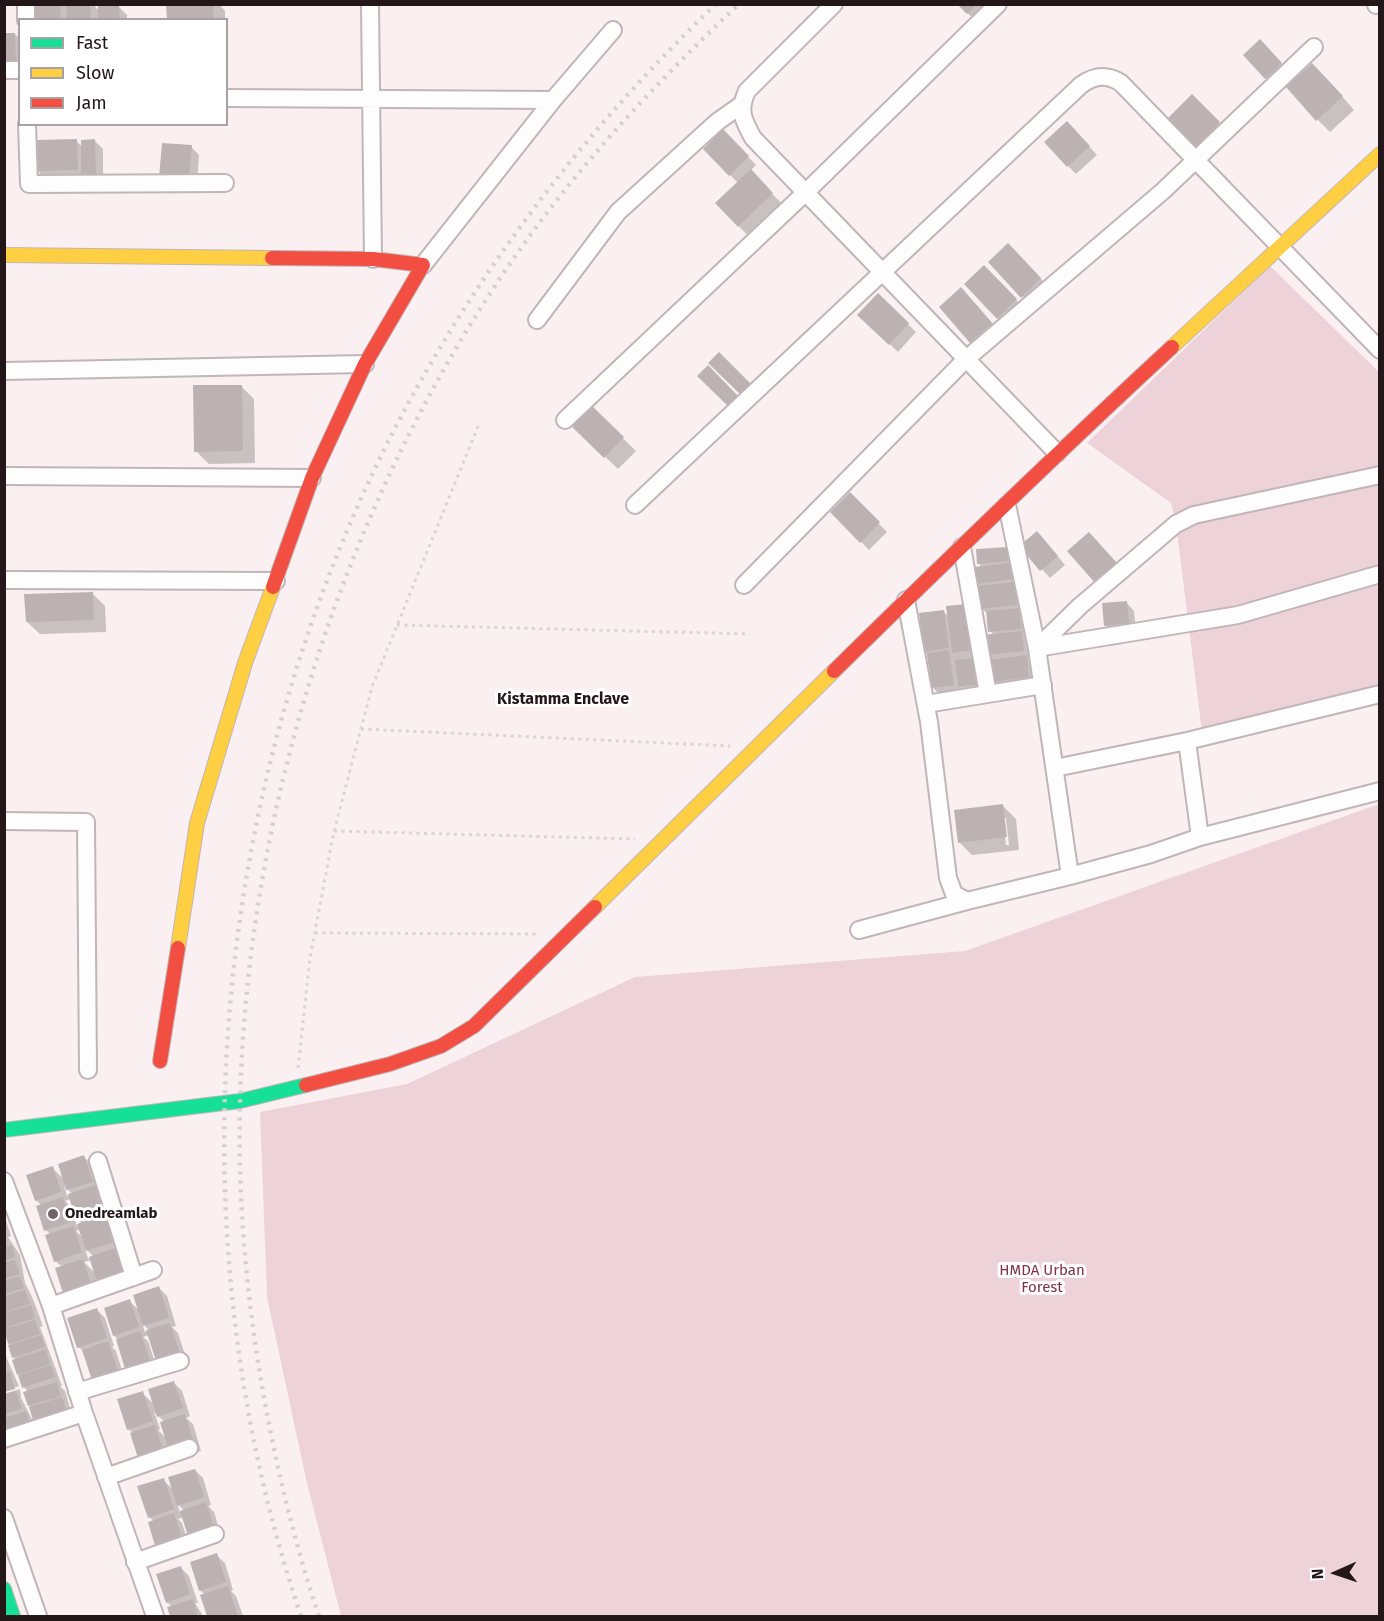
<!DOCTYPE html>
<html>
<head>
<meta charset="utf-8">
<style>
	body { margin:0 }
	#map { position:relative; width:1384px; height:1621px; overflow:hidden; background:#faf0f2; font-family:"Fira Sans",sans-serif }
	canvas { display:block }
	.frame { position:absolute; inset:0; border:6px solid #24171a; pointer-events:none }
	.legend { position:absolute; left:18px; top:18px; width:210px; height:108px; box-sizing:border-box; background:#fff; border:2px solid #a7a2a3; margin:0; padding:8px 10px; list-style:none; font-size:18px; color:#24171a }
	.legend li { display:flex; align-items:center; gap:12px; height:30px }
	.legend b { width:30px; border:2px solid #a7a2a3 }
	.north { position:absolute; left:1306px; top:1543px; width:60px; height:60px; -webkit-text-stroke:4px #fff; paint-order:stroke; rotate:267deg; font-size:16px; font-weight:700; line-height:24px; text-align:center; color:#24171a }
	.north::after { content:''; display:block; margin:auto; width:21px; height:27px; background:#24171a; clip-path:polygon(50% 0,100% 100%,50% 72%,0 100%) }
</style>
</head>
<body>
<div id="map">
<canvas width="1384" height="1621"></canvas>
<div class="frame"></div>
<ul class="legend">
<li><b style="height:8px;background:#16e098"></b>Fast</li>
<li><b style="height:8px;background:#ffcf43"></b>Slow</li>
<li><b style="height:8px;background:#f24e42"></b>Jam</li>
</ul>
<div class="north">N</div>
</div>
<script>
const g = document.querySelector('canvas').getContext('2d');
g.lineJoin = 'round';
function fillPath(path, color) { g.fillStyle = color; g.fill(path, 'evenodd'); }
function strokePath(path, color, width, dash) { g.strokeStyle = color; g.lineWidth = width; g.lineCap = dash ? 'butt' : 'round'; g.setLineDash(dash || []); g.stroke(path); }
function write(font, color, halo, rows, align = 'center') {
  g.font = font + ' "Fira Sans",sans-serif'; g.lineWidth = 6; g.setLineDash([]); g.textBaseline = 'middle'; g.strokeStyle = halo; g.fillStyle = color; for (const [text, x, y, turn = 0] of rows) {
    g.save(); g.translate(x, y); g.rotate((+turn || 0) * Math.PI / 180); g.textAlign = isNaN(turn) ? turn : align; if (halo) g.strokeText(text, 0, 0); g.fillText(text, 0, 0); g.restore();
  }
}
fillPath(new Path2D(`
	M1270,266L1379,372V688L1202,732L1176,524L1171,503L1087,443Z
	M1379,804V1616H341L306,1479L267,1297L260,1112L407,1084L635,977L965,951Z`), '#eed2d9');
fillPath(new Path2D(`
	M36,4H65L68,7L67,4H93L99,11L119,7L127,15V20H37Z
	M168,4H219L225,11V20H168Z
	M959,4H997L980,26Z
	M15,34L20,39V70H4Z
	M1268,49L1289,72L1274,86L1266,78Z
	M1325,77L1354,110L1330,132L1317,119Z
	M1192,96L1232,136L1209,159L1169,119Z
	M723,131L756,165L750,171L785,207L751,239L717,203L738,183L705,149Z
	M1075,131L1097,155L1076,174L1068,166Z
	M76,141L83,147L95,141L103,149V183L45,178L37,170Z
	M191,147L199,155L197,186L161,176Z
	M1021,257L1053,292L1035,309L990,262Z
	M984,267L1024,308L1006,326L966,284Z
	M878,295L916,332L898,352L859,315Z
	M974,302L1004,337L984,354L971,342Z
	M241,386L254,399L255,463L209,464L196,451Z
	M590,406L636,451L618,469L572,425Z
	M850,494L887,532L869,550L832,512Z
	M1045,541L1065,565L1050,578L1021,546Z
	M1007,548L1015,557L1029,636L1025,637L1029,641L1031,659H1028L1034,665L1037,685L1003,689L995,681L992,661L985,654L994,635L990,631L988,614L982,609L977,584L983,568L979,564Z
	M92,593L105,606L106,632L40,634L27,622Z
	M1126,602L1134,611L1136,631L1114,633L1106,625Z
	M967,605L989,692L968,694L961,687L962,693L941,696L933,688L926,651L943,611L949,617Z
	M1003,806L1016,819L1019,850L972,855L959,842ZM1003,818H1006L1009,845H1006Z
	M84,1157L92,1165L100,1190L98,1191L102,1195L110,1220L108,1221L112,1225L120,1250L117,1252L123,1258L132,1284L107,1292L94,1280L99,1295L55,1261L51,1235L46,1230L41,1205L36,1200L52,1168L65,1180ZM64,1185L72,1194L67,1196ZM71,1199L75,1211L65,1201ZM73,1215L82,1224L77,1226ZM80,1229L83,1238L76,1231ZM85,1248L94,1257L88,1259ZM91,1260L95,1273L84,1262Z
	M4,1214L11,1236L8,1237L20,1255L25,1283L33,1299L43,1326L40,1327L62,1386H60L65,1391L73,1418L43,1428L35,1419L29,1405L28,1392L24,1387L4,1328Z
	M159,1288L167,1296L176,1326L172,1327L178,1333L187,1361L149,1335L143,1337L148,1341L157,1369L127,1368L118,1340L114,1335L129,1301L140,1311ZM142,1323L150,1331L145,1332Z
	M97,1310L105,1318L114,1346L112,1347L116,1351L125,1380L78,1347Z
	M4,1345L7,1359L19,1386L4,1391Z
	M174,1383L182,1391L190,1416L186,1418L193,1424L201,1451L179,1459L166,1446L171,1461L128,1429L142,1393L155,1405ZM154,1412L165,1422L167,1439L158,1430L160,1429Z
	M20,1389L21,1398L33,1421L4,1447V1394Z
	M195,1470L203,1478L211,1505L208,1506L214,1512L222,1539L199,1546L184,1517L178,1519L182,1523L190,1548L149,1517L163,1480L174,1490ZM177,1503L184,1511L180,1512Z
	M216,1555L225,1563L233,1590L231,1591L236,1596L243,1616H208L202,1596L205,1595L200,1590Z
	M181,1568L189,1576L198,1603H195L203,1616H172L169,1608L172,1607L167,1602Z`), '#0003');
fillPath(new Path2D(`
	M35,4H60L61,20H36Z
	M66,4H90L91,20H67Z
	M166,4H213L214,20H167Z
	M957,4H977L967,14Z
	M119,5L120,20H98V6Z
	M4,33H15L16,62H4Z
	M1260,39L1282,63L1265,79L1243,55Z
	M1312,63L1343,96L1316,121L1286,87Z
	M1192,94L1220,122L1196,147L1167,119Z
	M1067,121L1090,146L1067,167L1044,142Z
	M723,129L749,156L729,176L703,149Z
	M77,139L78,170L36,171L35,140Z
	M95,139L96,175H81V140Z
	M162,143L192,145L189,179L159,177Z
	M751,169L773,193L738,227L715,203Z
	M1008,243L1041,278L1021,298L988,262Z
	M984,265L1017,299L997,319L964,284Z
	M961,287L992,323L970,343L939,307Z
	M878,293L909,323L889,345L857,315Z
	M719,352L752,385L742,396L708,363Z
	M708,365L740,398L730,408L697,376Z
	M193,385H242L243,451L194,452Z
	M590,404L624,437L604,458L570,425Z
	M850,492L880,522L860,543L830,512Z
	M1037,531L1058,556L1040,571L1019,546Z
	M1089,532L1117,563L1095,583L1067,551Z
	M1008,547L1009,561L977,564L976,549Z
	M1011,563L1013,579L976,584L973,567Z
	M1014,582L1017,605L981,609L978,586Z
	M93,592L94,620L26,622L24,594Z
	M1127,601L1129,623L1104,626L1102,603Z
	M967,604L973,650L952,653L946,606Z
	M1019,608L1021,629L988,632L986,611Z
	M944,610L949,648L924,652L919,613Z
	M1022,631L1024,651L984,655L982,635Z
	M949,650L954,685L932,688L927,653Z
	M1027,655L1029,677L993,682L990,660Z
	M978,658L981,684L958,687L955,660Z
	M1003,804L1007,837L958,843L954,810Z
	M84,1155L93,1182L66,1190L58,1164Z
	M53,1166L61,1192L35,1201L26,1175Z
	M95,1185L103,1211L76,1220L68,1194Z
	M63,1197L71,1222L44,1231L36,1206Z
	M105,1215L113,1242L86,1251L77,1224Z
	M73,1226L82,1252L54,1262L45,1235Z
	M12,1245L15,1257L4,1261V1248Z
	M115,1248L124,1276L98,1285L89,1257Z
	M83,1259L92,1287L64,1296L55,1268Z
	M15,1260L20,1274L4,1279V1263Z
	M20,1276L24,1288L4,1294V1281Z
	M159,1286L169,1318L143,1326L133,1295Z
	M25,1290L30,1304L4,1312V1296Z
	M130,1299L139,1327L113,1336L104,1308Z
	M31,1305L35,1318L4,1328V1313Z
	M97,1308L107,1338L77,1348L67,1318Z
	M35,1320L40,1334L8,1344L4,1329Z
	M170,1323L180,1353L156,1361L146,1330Z
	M140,1331L150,1361L125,1369L116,1339Z
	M41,1335L45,1347L12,1358L8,1345Z
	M108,1341L118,1371L92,1380L82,1350Z
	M46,1349L50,1364L17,1375L12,1360Z
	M51,1365L55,1377L22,1388L18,1375Z
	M10,1372L15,1389L4,1392V1373Z
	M174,1381L183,1408L157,1417L148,1389Z
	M57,1382L61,1396L28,1406L23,1392Z
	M16,1391L22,1409L4,1414V1394Z
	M143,1391L153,1421L127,1430L117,1399Z
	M62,1397L66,1410L33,1420L29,1407Z
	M26,1411L31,1428L4,1436V1418Z
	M185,1414L194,1443L169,1451L160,1422Z
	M155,1425L164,1453L139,1461L130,1433Z
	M195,1469L204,1497L177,1506L168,1477Z
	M164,1478L174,1509L148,1518L137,1486Z
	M206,1502L215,1531L189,1539L180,1511Z
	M174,1513L183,1540L156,1549L148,1522Z
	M217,1553L226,1582L199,1591L190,1562Z
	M181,1566L190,1594L166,1603L156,1574Z
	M228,1586L238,1616H207L200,1595Z
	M193,1599L198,1616H170L167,1607Z`), '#bcb1b3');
const street = new Path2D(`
	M370,4L373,259
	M834,4L747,91C738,110 743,120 753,138L1057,453
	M1376,4V5
	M26,20V4
	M4,70H20
	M226,98L553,100
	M27,124L29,184L225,183
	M423,265L553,100L613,30
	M537,320L618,212L717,122L741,105
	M4,371L365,364
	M565,420L806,192L998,4
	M4,476L312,478
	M635,505L1081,85C1095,75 1107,74 1121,83L1380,350
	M1007,505L1037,648L1070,876
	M962,547L988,694
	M4,580L276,581
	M744,585L965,360L1163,191L1314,47
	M906,600L929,722L948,878L954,894L967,901L1070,876L1151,854L1200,837L1380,791
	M1037,648L1080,606L1176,524L1194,515L1380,475
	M1037,648L1238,615L1380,574
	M926,704L1043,685
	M1187,741L1200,837
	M1055,768L1187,741L1380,694
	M4,821L86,822L88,1070
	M859,930L967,901
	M98,1161L134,1277
	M4,1181L51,1306L84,1413L155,1616
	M51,1306L153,1270
	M77,1392L180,1361
	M4,1439L84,1413
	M106,1477L189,1448
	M4,1518L38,1616
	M135,1562L215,1534`);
const fast = new Path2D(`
	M4,1130L240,1101L306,1085
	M4,1589L13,1616`);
const slow = new Path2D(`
	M4,255L272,258
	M1172,347L1380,154
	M595,907L834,671
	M178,948L197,823L245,663L273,587`);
const jam = new Path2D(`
	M272,258L373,259L423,265L365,364L312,478L273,587
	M834,671C945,562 1057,453 1172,347
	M160,1061L178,948
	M306,1085L390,1064L441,1046L474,1026L595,907`);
strokePath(street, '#c0b5b8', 20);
strokePath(fast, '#c0b5b8', 16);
strokePath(slow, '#c0b5b8', 16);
strokePath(jam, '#c0b5b8', 16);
strokePath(new Path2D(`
	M397,625L750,634
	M361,729L730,746
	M334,831L635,839
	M315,933L538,934
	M298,1068L310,958L334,831L372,687L479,424`), '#d8d5d5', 3, [3, 4.5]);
strokePath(street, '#fefdfd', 16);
strokePath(fast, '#16e098', 14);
strokePath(slow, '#ffcf43', 14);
strokePath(jam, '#f24e42', 14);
strokePath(new Path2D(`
	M301,1616C171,1233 209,792 393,432C476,272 586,128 716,4
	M319,1616C303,1569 290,1520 279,1472C252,1351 237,1227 240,1103C247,802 350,485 526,241C588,155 662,77 739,4`), '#d5d1d2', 4.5, [3, 6]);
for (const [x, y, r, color] of [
	[53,1214,6,"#6f6366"]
]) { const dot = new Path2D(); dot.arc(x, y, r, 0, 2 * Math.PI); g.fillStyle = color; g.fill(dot); strokePath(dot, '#fff', 2); }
write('bold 15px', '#24171a', '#fff', [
	["Onedreamlab",65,1214]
], 'left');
write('15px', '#7f314a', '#fff', [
	["HMDA Urban",1042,1271],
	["Forest",1042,1288]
]);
write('bold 16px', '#24171a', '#fff', [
	["Kistamma Enclave",563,700]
]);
</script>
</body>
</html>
